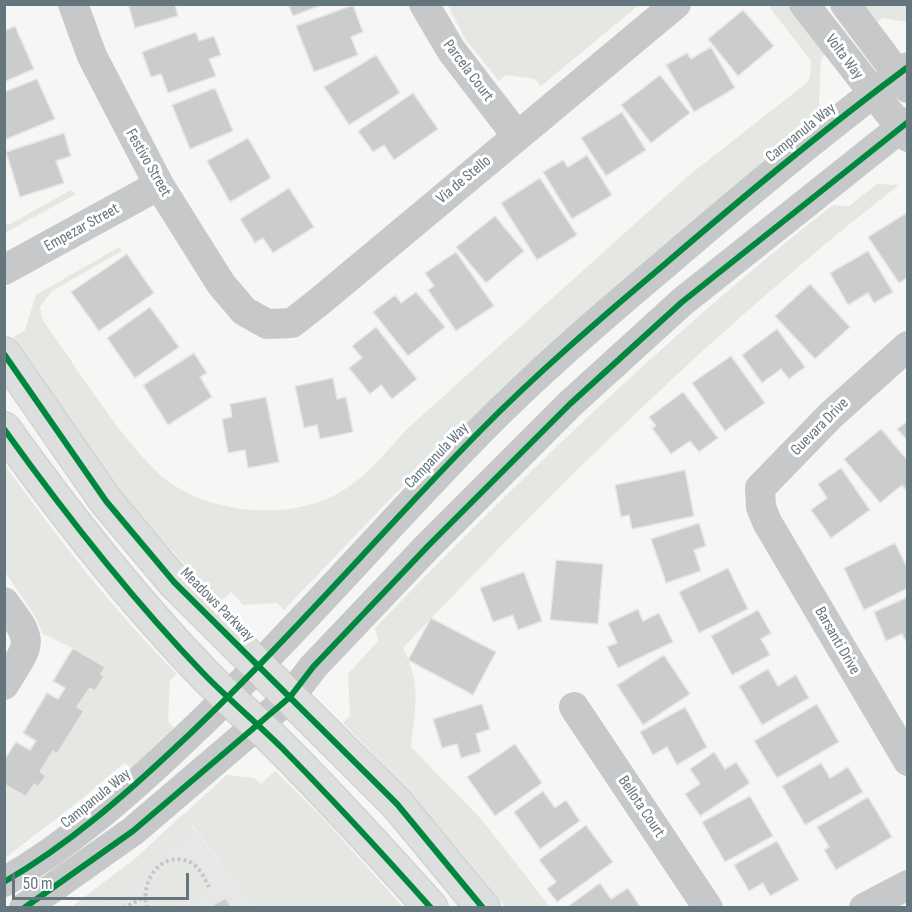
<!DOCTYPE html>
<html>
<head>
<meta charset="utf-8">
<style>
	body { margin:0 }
	#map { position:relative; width:912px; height:912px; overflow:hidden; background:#f6f6f5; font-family:"Sofia Sans Condensed",sans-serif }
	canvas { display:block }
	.frame { position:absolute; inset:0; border:6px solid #64757d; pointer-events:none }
	.scale { position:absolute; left:12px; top:873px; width:177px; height:27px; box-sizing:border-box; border:3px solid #64757d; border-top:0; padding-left:8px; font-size:18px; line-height:21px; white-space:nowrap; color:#64757d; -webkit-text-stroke:4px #fff; paint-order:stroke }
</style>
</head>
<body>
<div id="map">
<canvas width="912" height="912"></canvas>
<div class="frame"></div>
<div class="scale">50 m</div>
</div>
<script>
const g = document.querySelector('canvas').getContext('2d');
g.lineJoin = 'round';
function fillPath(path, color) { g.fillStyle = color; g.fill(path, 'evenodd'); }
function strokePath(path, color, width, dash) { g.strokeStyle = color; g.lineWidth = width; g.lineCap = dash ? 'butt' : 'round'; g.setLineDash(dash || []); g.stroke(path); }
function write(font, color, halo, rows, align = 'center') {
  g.font = font + ' "Sofia Sans Condensed",sans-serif'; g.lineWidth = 6; g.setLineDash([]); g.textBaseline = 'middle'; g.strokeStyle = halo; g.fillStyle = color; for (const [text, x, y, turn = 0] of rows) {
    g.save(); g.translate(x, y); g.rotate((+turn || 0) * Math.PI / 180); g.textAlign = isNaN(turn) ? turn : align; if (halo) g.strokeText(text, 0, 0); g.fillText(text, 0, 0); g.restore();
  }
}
fillPath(new Path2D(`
	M183,814L254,907L71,908L136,858Z`), '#e6e7e7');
fillPath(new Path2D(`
	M448,5H639L541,86L535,79L506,75L499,81L465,39Z
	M768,5H793L828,52L821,58L819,103L824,110L510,380L390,499L284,610L277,603L243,605L231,592L218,603L118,489L14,337L25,330L36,295L119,247L122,251L52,291L40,307L42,319C78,369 111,425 154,469C197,513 284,523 337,494C366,478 385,453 407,429L688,176L804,85L810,78L811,61Z
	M858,5H907V22L883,18L874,25Z
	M877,184L899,185C720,324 559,484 403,648C422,685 415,709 411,747L482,820L550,907H505C455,843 401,781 343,723L350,715L348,674L378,641L375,628C520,479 668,334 833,205L849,206Z
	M71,190L76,194L5,233V224H10Z
	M4,464C58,538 112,609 177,674L170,680L168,721L174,728L131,768L124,763L83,798L5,858V784L26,797L34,784L39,787L45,776L40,772L53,751L57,754L83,712L77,707L90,688L95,691L104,677L101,674L105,667L73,648L43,634L35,616L5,572Z
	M275,771L320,815L403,907H254L193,826L157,856L126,896C108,899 89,908 71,907L136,858L227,775L254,778L261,784Z
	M179,862L198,873L206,892L174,907H150C148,884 156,868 179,862Z`), '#e5e7e3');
const building = new Path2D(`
	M128,4H175L178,16L135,28Z
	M288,4H324L293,16Z
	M353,5L363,32L351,37L358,55L314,72L296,26Z
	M743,10L774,46L738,76L708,39Z
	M15,26L34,69L4,82V31Z
	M196,32L199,41L214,36L221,55L209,59L216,76L168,93L161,74L151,77L142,52Z
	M711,47L735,88L694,112L666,65L687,53L691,59Z
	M376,55L400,93L349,125L324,87Z
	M660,75L690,113L651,143L621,105Z
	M37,79L55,119L4,140V92Z
	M215,88L233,131L190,149L172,105Z
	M413,93L438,129L394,160L384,145L373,152L358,131Z
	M622,112L646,150L606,176L581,138Z
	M64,133L71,156L56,161L64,183L20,197L6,152Z
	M248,138L271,178L230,202L207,161Z
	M587,155L612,195L572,219L543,172L563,160L568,167Z
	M540,178L577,235L537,260L501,203Z
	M289,188L314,227L273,253L263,238L255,243L240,219Z
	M908,212V277L899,283L868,237Z
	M495,216L524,251L486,283L456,247Z
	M868,251L893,292L874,303L868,293L848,305L830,273Z
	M456,252L494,306L456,331L428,290L434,286L425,273Z
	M127,254L154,293L99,331L71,292Z
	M810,284L850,327L815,359L775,316Z
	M416,292L445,327L408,356L373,312L395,295L401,303Z
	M150,307L179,347L135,378L107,338Z
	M376,327L417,379L392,399L381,385L370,394L349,368L362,358L352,346Z
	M777,329L805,367L789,379L781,369L762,383L742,355Z
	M194,353L207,373L200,377L212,397L168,425L143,385Z
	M731,356L765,403L725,431L692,383Z
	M333,378L337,399L346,397L353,432L320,439L317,425L304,428L295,386Z
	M683,392L718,438L699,452L690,441L671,454L652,428L656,426L649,417Z
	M266,397L279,462L248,468L245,450L228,453L222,419L232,417L230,404Z
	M908,421V441L897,429Z
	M881,429L908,461V492L902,485L880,503L844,459Z
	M841,468L870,510L831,538L811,510L827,498L818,484Z
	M685,470L694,516L632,529L629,515L621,517L615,485Z
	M699,523L706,546L694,550L701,571L666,583L651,539Z
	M895,543L908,569V588L864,610L844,568Z
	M556,560L603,564L598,624L550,620Z
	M728,568L748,609L699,633L679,592Z
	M524,572L542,621L518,630L513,615L493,622L480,588Z
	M908,597V645L902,634L886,641L874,612Z
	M638,609L643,621L659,613L673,642L618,668L607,647L617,643L608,623Z
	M758,610L771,633L761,639L770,655L732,675L711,636Z
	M431,618L496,652L473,695L408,660Z
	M73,648L105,667L101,674L104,677L95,691L90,688L77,707L84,711L57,754L53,751L40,772L46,776L38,787L34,784L26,797L4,784V760L16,742L30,750L36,741L23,733L47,693L58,699L65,688L53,681Z
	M664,655L690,694L643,725L617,685Z
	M768,669L778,686L796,675L809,698L762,725L739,686Z
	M482,704L490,729L476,734L481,752L461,758L457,744L442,748L433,719Z
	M817,704L839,742L777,778L754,741Z
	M685,707L707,747L677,765L667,747L653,755L640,732Z
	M515,744L542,783L495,816L467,777Z
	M714,752L725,769L736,762L750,783L700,816L685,794L700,784L690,769Z
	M821,763L830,778L848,767L863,792L805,825L782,786Z
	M543,791L555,808L566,800L580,821L540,849L514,812Z
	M750,796L773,836L725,862L702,822Z
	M868,797L892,837L836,870L824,850L829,847L817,827Z
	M586,825L613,862L557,902L547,889L556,882L539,860Z
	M777,841L799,880L770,896L763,883L749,891L734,865Z
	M600,883L611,899L628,888L641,908H566Z
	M226,898L231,908H207Z`);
fillPath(building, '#cbcdcd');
strokePath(building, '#e6e6e5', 1.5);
const major = new Path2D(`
	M4,354L106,501L174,582L397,804L483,908
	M4,429C65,514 130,597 203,673C228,699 256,722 282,748C333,800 382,853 431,908`);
strokePath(major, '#d1d2d2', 36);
strokePath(new Path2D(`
	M123,908L145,897
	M147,908C140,885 157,854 184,860C197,862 204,877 209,887`), '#c5c6c7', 4, [3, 3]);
strokePath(new Path2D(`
	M73,4L92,56L159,185L221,284L244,311L267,324L292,323L320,301L676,4
	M424,4L451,50L517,136
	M804,4L908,137
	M845,4L908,88
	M4,270L159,185
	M908,346L831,415L760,488L761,507L767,522L908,761
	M4,602C36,644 30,642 4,685
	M574,707L708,908
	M4,882C68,845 124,796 177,746C283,647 377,536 479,432C537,373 601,318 665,264C744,196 824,129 908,67
	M24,908L133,831L290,697L313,667L428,546L570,404L682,302L908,122
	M864,908L908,885`), '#c7c8c9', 30);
strokePath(major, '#dddede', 33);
strokePath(new Path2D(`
	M4,354L106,501L174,582L397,804L483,908
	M4,429C65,514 130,597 203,673C228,699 256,722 282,748C333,800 382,853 431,908
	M4,882C68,845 124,796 177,746C283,647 377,536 479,432C537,373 601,318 665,264C744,196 824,129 908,67
	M24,908L133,831L290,697L313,667L428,546L570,404L682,302L908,122`), '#00873e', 6);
write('16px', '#64757d', '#fff', [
	["Volta Way",844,57,53],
	["Parcela Court",468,71,53],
	["Campanula Way",801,133,-39],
	["Festivo Street",148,163,60],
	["Via de Stello",464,180,-40],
	["Empezar Street",82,228,-29],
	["Guevara Drive",820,427,-45],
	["Campanula Way",437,456,-46],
	["Meadows Parkway",217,605,45],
	["Barsanti Drive",837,641,60],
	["Campanula Way",96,799,-39],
	["Bellota Court",641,807,56]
]);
</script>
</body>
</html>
